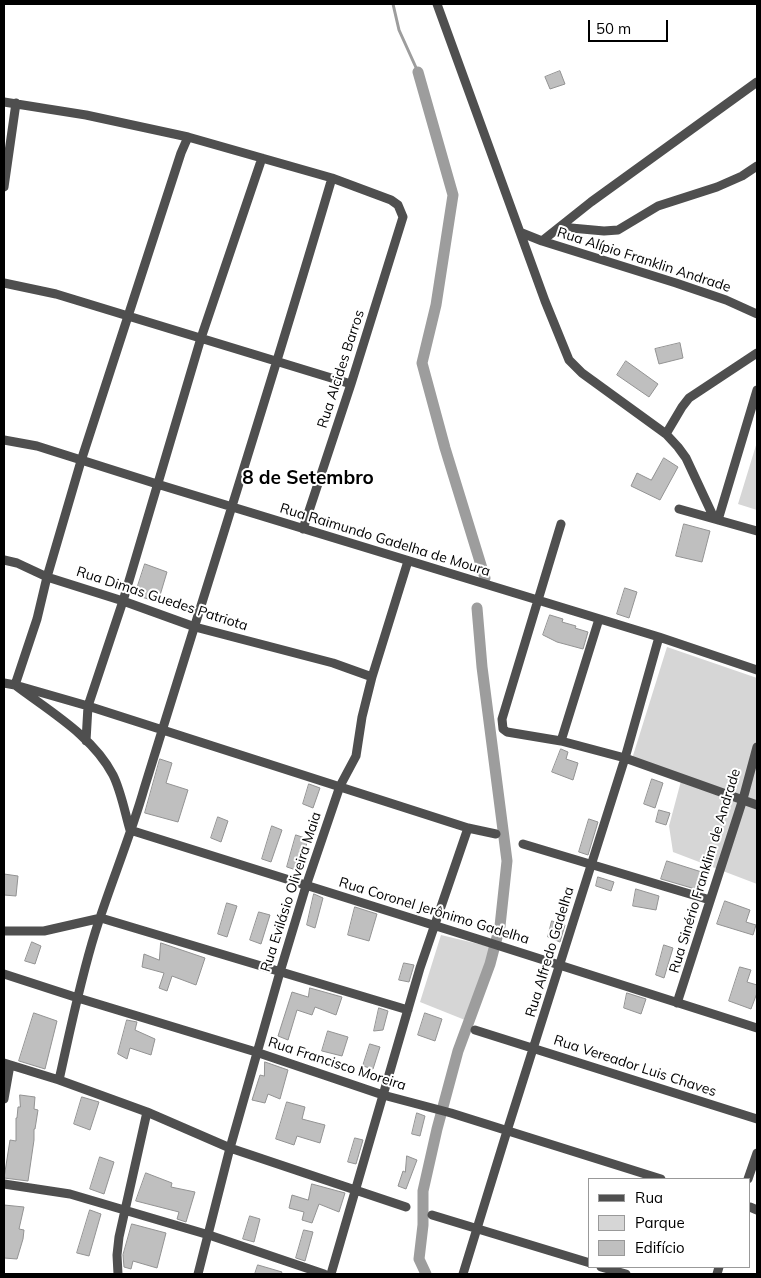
<!DOCTYPE html>
<html>
<head>
<meta charset="utf-8">
<style>
	body { margin:0 }
	#map { position:relative; width:761px; height:1278px; overflow:hidden; background:#fff; font-family:Mulish,sans-serif }
	canvas { display:block }
	.frame { position:absolute; inset:0; border:5px solid #000; pointer-events:none }
	.legend { position:absolute; left:588px; top:1178px; width:162px; height:90px; box-sizing:border-box; background:#fff; border:1px solid #999; margin:0; padding:6px 9px; list-style:none; font-size:15px; color:#000 }
	.legend li { display:flex; align-items:center; gap:10px; height:25px }
	.legend b { width:25px; border:1px solid #999 }
	.scale { position:absolute; left:588px; top:20px; width:80px; height:22px; box-sizing:border-box; border:2px solid #000; border-top:0; padding-left:6px; font-size:15px; line-height:18px; white-space:nowrap; color:#000; -webkit-text-stroke:4px #fff; paint-order:stroke }
</style>
</head>
<body>
<div id="map">
<canvas width="761" height="1278"></canvas>
<div class="frame"></div>
<ul class="legend">
<li><b style="height:6px;background:#4f4f4f"></b>Rua</li>
<li><b style="height:14px;background:#d6d6d6"></b>Parque</li>
<li><b style="height:14px;background:#bfbfbf"></b>Edifício</li>
</ul>
<div class="scale">50 m</div>
</div>
<script>
const g = document.querySelector('canvas').getContext('2d');
g.lineJoin = 'round';
function fillPath(path, color) { g.fillStyle = color; g.fill(path, 'evenodd'); }
function strokePath(path, color, width, dash) { g.strokeStyle = color; g.lineWidth = width; g.lineCap = dash ? 'butt' : 'round'; g.setLineDash(dash || []); g.stroke(path); }
function write(font, color, halo, rows, align = 'center') {
  g.font = font + ' Mulish,sans-serif'; g.lineWidth = 4; g.setLineDash([]); g.textBaseline = 'middle'; g.strokeStyle = halo; g.fillStyle = color; for (const [text, x, y, turn = 0] of rows) {
    g.save(); g.translate(x, y); g.rotate((+turn || 0) * Math.PI / 180); g.textAlign = isNaN(turn) ? turn : align; if (halo) g.strokeText(text, 0, 0); g.fillText(text, 0, 0); g.restore();
  }
}
fillPath(new Path2D(`
	M757,442V510L738,504Z
	M667,647L757,678V884L673,852L669,826L681,781L631,762Z
	M441,935L491,947L465,1020L420,1002Z`), '#d6d6d6');
strokePath(new Path2D(`
	M393,4L399,30L418,72`), '#9d9d9d', 3);
strokePath(new Path2D(`
	M418,72L453,195L436,305L422,363L445,448L485,578
	M426,1274L419,1259L423,1225V1191L437,1129L458,1051L490,964L500,926L507,861L482,667L477,608`), '#9d9d9d', 11);
const building = new Path2D(`
	M560,71L565,84L550,89L545,77Z
	M680,343L683,358L659,364L655,349Z
	M626,361L658,384L649,397L617,375Z
	M664,458L678,467L660,500L631,486L637,473L651,480Z
	M684,524L710,531L702,562L676,556Z
	M145,564L167,572L158,602L135,595Z
	M625,588L637,592L629,618L617,614Z
	M550,615L563,619L562,622L576,626L575,628L588,632L583,649L557,642L543,635Z
	M561,749L568,752L566,759L578,763L573,780L552,772Z
	M160,759L172,763L166,783L188,790L178,822L145,813Z
	M652,779L663,783L655,808L644,804Z
	M309,784L320,788L313,808L303,804Z
	M659,810L670,813L666,825L656,822Z
	M218,817L228,821L221,842L211,838Z
	M589,819L598,822L588,855L579,852Z
	M272,826L282,830L271,862L262,859Z
	M296,835L308,839L299,871L287,867Z
	M667,861L708,874L702,891L661,879Z
	M4,874L18,876L16,896L4,895Z
	M598,877L614,882L611,891L596,886Z
	M636,889L659,896L656,910L633,906Z
	M314,894L323,898L315,928L307,925Z
	M725,901L750,910L746,922L756,925L753,935L717,924Z
	M227,903L237,906L227,937L218,934Z
	M355,907L377,914L369,941L348,935Z
	M259,912L270,915L261,944L250,940Z
	M552,921L565,925L560,942L548,937Z
	M32,942L41,946L35,964L25,961Z
	M161,943L205,958L196,985L172,976L167,991L159,988L164,973L142,967L144,954L159,960Z
	M664,945L673,948L664,978L656,975Z
	M404,963L414,965L409,982L399,980Z
	M740,967L751,970L747,982L757,985V993L751,1009L729,1001Z
	M310,988L342,997L336,1015L315,1007L312,1015L297,1010L288,1040L278,1036L292,992L308,997Z
	M627,993L646,999L641,1014L624,1008Z
	M379,1008L388,1011L383,1030L374,1031Z
	M34,1013L57,1021L45,1069L19,1061Z
	M425,1013L442,1019L435,1041L418,1035Z
	M127,1020L137,1022L135,1030L155,1039L151,1055L130,1048L127,1059L118,1054Z
	M328,1031L348,1037L342,1056L322,1051Z
	M370,1044L380,1047L373,1069L363,1066Z
	M265,1062L288,1070L280,1099L268,1094L265,1103L252,1100L260,1075L264,1076Z
	M20,1095L35,1097L34,1109L38,1110L35,1129H34V1140L28,1181L4,1178L10,1140L16,1141V1118H17L18,1107H20Z
	M82,1097L99,1102L90,1130L74,1124Z
	M287,1102L305,1107L302,1119L325,1125L320,1143L297,1136L294,1145L276,1139Z
	M417,1113L425,1116L420,1136L412,1134Z
	M355,1138L363,1140L356,1164L348,1162Z
	M407,1156L417,1160L406,1189L398,1186L403,1171L405,1172Z
	M100,1157L114,1162L104,1194L90,1189Z
	M146,1173L172,1183L171,1187L195,1192L186,1222L177,1219L179,1212L136,1201Z
	M312,1184L345,1193L339,1212L319,1204L312,1223L302,1220L304,1212L289,1208L292,1195L308,1200Z
	M4,1205L24,1207L19,1229L24,1230L23,1239L17,1259L4,1258Z
	M90,1210L101,1214L89,1256L77,1253Z
	M250,1216L260,1219L254,1242L243,1239Z
	M132,1224L166,1233L157,1268L133,1261L131,1269L124,1267L123,1255Z
	M304,1230L313,1232L305,1261L296,1258Z
	M258,1265L282,1272L281,1274H255Z`);
fillPath(building, '#bfbfbf');
strokePath(building, '#939393', 1);
strokePath(new Path2D(`
	M437,4L545,301L569,360L582,373L666,434L678,447L686,458L714,518
	M4,102L86,115L188,137
	M4,187L16,103
	M560,227L604,231L618,230L658,206L717,187L742,176L757,166
	M522,233L542,241L676,283L726,300L757,314
	M542,241L591,202L757,82
	M4,283L56,294L351,384
	M666,434L682,407L689,398L757,353
	M4,440L37,446L157,484L659,637L757,670
	M679,509L757,531
	M718,520L757,390
	M561,524L502,719L503,729L507,732L561,741L625,758L757,805
	M4,560L17,563L47,577L123,601L195,627L333,663L372,677
	M4,683L15,685L88,706L468,828L496,834
	M15,685L37,619L47,577L81,461L181,153L188,137L332,178L391,200L398,205L403,217L351,384L303,529
	M15,685C49,711 93,736 113,775C121,791 125,813 130,830L484,941L757,1028
	M86,741L88,706L123,601L201,338L262,158
	M561,741L599,619
	M523,844L710,900
	M4,931H44L101,918L408,1010
	M4,974L78,998L256,1052L383,1095L451,1113L661,1179
	M677,1003L743,799L757,747
	M475,1030L757,1119
	M4,1063L59,1080L147,1112L230,1148L406,1207
	M59,1080C70,1031 80,981 95,933C110,885 130,838 144,789C207,585 272,382 332,178
	M4,1099L10,1065
	M748,1179L757,1153
	M4,1184L70,1194L209,1235L324,1274
	M750,1207L757,1210
	M432,1215L590,1263
	M601,1267L626,1274
	M118,1274L117,1255L119,1237L147,1112
	M198,1274L230,1148L280,972L306,886L340,786L356,756L362,717L372,677L408,561
	M331,1274L420,968L468,828
	M463,1274L507,1131L625,758L659,637
	M717,1274L719,1267`), '#4f4f4f', 9);
write('14px', '#000', '#fff', [
	["Rua Alípio Franklin Andrade",644,260,18],
	["Rua Alcides Barros",341,369,-72],
	["Rua Raimundo Gadelha de Moura",385,540,17],
	["Rua Dimas Guedes Patriota",162,599,18],
	["Rua Sinério Franklim de Andrade",705,871,-73],
	["Rua Evilásio Oliveira Maia",291,892,-72],
	["Rua Coronel Jerônimo Gadelha",434,911,17],
	["Rua Alfredo Gadelha",550,952,-73],
	["Rua Francisco Moreira",337,1064,18],
	["Rua Vereador Luis Chaves",635,1066,18]
]);
write('bold 19px', '#000', '#fff', [
	["8 de Setembro",308,478]
]);
</script>
</body>
</html>
